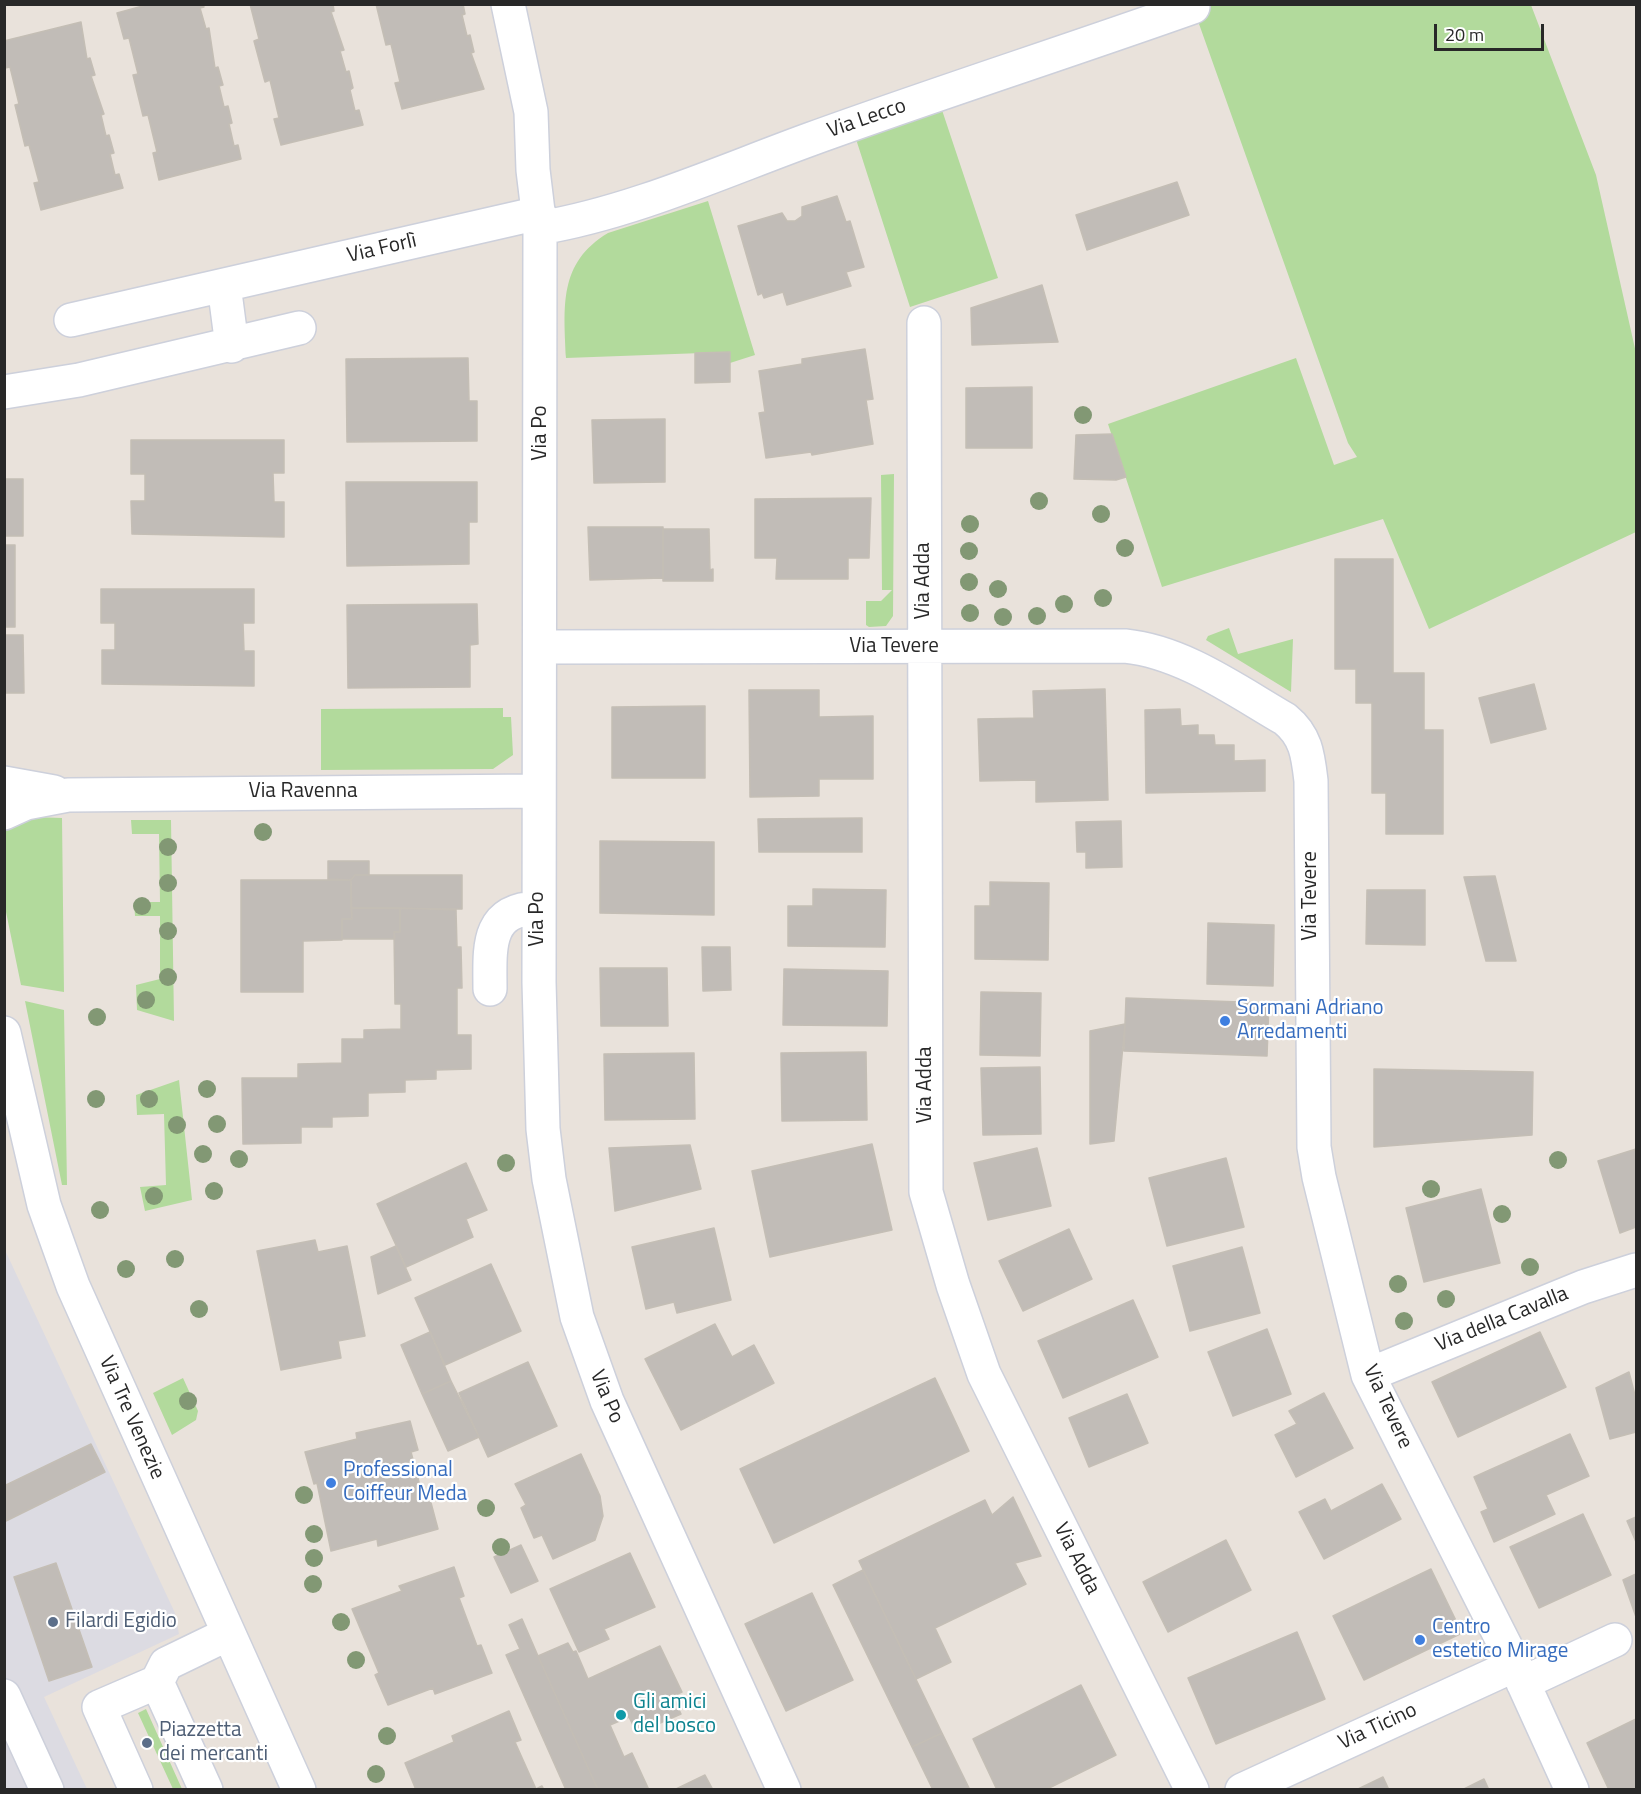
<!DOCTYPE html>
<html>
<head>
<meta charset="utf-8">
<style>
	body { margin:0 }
	#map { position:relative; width:1641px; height:1794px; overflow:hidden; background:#e9e2db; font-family:"Titillium Web",sans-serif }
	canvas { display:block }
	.frame { position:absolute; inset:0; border:6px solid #282828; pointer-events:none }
	.scale { position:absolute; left:1434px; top:24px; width:110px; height:27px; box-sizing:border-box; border:3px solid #282828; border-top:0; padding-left:8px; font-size:18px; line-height:21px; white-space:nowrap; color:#282828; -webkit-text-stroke:4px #fff; paint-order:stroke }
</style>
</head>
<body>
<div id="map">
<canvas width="1641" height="1794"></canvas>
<div class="frame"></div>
<div class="scale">20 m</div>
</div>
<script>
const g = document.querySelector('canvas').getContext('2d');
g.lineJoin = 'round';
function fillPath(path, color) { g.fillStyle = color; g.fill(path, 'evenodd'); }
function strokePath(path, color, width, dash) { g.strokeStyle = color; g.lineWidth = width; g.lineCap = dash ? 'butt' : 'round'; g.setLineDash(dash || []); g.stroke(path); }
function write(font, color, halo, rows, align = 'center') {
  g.font = font + ' "Titillium Web",sans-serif'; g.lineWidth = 4.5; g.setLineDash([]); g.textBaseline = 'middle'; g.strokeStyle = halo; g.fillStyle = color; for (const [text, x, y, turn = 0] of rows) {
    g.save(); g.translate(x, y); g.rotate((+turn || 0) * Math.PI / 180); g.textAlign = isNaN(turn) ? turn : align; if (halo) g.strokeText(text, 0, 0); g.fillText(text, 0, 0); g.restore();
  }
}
fillPath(new Path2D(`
	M4,1248L175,1613L179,1634L44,1697L87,1789H5Z`), '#dcdbe2');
fillPath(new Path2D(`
	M1205,4L1531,5L1596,175L1636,353V532L1429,629L1383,519L1162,587L1108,424L1296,358L1334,465L1357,457L1348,443L1193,7Z
	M941,107L998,278L910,307L855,136Z
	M708,201L755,355L730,363L729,352L566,358C564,307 558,263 608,233Z
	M894,474L893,616L886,626L869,627L866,625V601H881L892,590H882L881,475Z
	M1229,628L1238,654L1293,639L1291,692L1206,640L1208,636Z
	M503,708V717H511L513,755L493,769L321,770V709Z
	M33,817L62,818L64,992L21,985L5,907L4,830Z
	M131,820H171L174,1021L137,1010L136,985L160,979V916H135L134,902H160L159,834H132Z
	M25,1001L64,1010L67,1185H62Z
	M179,1080L192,1200L145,1211L140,1187L166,1185L164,1114L137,1115L136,1095Z
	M183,1378L198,1411L196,1420L172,1435L153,1393Z
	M146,1709L182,1789H173L138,1713Z`), '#b2da9c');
const building = new Path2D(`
	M150,4H203L204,7L200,8L206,29L209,28L215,68L218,67L223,85L219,86L224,107L228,106L232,123L229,124L234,146L238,145L241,159L159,180L153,153L157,152L148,115L143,116L133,75L138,74L129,38L124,39L117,13Z
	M250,4H333L334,11L331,12L344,50L340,51L346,72L349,71L353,88L350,90L355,111L359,110L363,125L281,145L274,119L279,118L270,80L265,82L254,41L259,39Z
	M376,4H463L465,14L462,15L467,36L470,35L474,52L471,53L484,89L402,109L395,83L400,82L391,44L386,45Z
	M81,22L87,59L90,58L95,75L91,76L104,114L101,115L106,136L109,135L114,153L110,154L115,175L119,174L123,188L41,210L34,183L39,182L29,145L25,146L15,105L19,104L10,67L5,68L4,65V41Z
	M1177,182L1189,215L1087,250L1076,215Z
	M837,196L846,222L850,221L864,267L846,272L851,286L787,305L783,292L764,298L762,293L758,295L738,226L782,213L787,221H795L802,216V207Z
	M1042,285L1058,342L972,345L971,308Z
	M865,349L873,399L866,400L873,444L812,455L811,452L766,458L759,413L765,412L759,371L802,364V359Z
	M730,352V382L695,383V353Z
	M468,358L469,401H477V441L347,442L346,359Z
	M1032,387V448H966V388Z
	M665,419V482L594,483L592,420Z
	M1112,434L1126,477L1116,480L1074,479L1076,435Z
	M131,440H284V473H273L274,502H284V537L132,534L131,501H145V474H131Z
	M4,479H23V536H4Z
	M346,482H477V522H469V564L347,566Z
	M871,498L869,558H848V579H776L777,558H755V499Z
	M588,527H663V578L590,580Z
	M663,529H709L710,570L713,569V581H663Z
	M4,545H15V627H4Z
	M1335,559H1393V673H1424V730H1443V834H1386V793H1372V703H1356V669H1335Z
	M101,589H254V623H243L244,651H254V686L102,684V650H115V623H101Z
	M477,604L478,644L470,645V687L348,688L347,605Z
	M4,635H23L24,693H4Z
	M1534,684L1546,729L1491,743L1479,698Z
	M1105,689L1108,800L1036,802V780L980,781L978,719L1034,718L1033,691Z
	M749,690H819V717L873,716V779H819V796L750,797Z
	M705,706V778H612V707Z
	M1180,709L1181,726L1198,725V735H1214L1215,745H1234V761L1265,760V791L1146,793L1145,710Z
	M862,818V852H759L758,819Z
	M1121,821L1122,867L1086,868V852H1077L1076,822Z
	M600,841L714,842V915L600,913Z
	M328,861H369V875H355L351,880L328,879Z
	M355,875H462V909L351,908V880Z
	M1495,876L1516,961H1486L1464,877Z
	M241,880H351L352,919H342V940L303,941V992H241Z
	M990,882L1049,883L1048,960L975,959V906H990Z
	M813,889L886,890L885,947L788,946V906H813Z
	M1367,890H1425V945L1366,944Z
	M351,908H400V932H394L395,939H342V919H352Z
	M400,908L456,910L457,947H461L462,988H457V1035H471V1069L436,1070V1079L405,1080V1092L368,1093V1116L332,1117V1127H301V1143L243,1144L242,1078H298V1064L342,1063V1039H364V1030L401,1029V1004H395L394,932H400Z
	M1208,923L1274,925L1273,986L1207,984Z
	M702,947H730L731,990L703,991Z
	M600,968H667L668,1026H601Z
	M784,969L888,971L887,1026L783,1025Z
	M981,992L1041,993L1040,1056L980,1055Z
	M1126,998L1269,1003L1267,1056L1124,1051Z
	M1125,1024L1114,1141L1090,1144V1031Z
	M866,1052L867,1120L782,1121L781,1053Z
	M694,1053L695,1119L605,1120L604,1054Z
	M1040,1067L1041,1134L983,1135L981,1068Z
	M1374,1069L1533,1072L1532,1135L1374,1147Z
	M872,1144L892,1230L770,1257L752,1171Z
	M690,1145L701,1189L615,1211L609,1148Z
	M1037,1148L1051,1206L988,1220L974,1163Z
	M1636,1149V1227L1620,1233L1598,1161Z
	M1226,1158L1244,1227L1167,1246L1149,1178Z
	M466,1163L487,1210L466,1219L473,1237L406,1267L377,1204Z
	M1481,1189L1500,1263L1424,1282L1406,1208Z
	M714,1228L731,1300L677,1313L674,1302L646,1309L632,1247Z
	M1069,1229L1092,1279L1023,1311L999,1261Z
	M315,1240L318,1252L347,1246L365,1336L338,1341L341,1358L281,1370L257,1251Z
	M396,1246L411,1280L378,1294L371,1257Z
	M1242,1247L1260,1313L1190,1331L1173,1266Z
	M491,1264L521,1331L445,1365L415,1298Z
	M1133,1300L1158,1357L1063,1398L1038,1341Z
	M715,1324L732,1357L754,1345L774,1383L681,1430L645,1359Z
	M1267,1329L1291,1394L1233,1416L1208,1352Z
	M430,1332L451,1381L422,1394L401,1345Z
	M1540,1332L1566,1387L1458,1437L1432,1382Z
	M528,1362L557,1426L488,1457L459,1393Z
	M1629,1372L1636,1399V1432L1610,1439L1596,1388Z
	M935,1378L969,1451L774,1543L740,1469Z
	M451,1381L479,1437L448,1451L422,1394Z
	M1324,1393L1353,1448L1296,1477L1275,1435L1297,1424L1289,1411Z
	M1127,1394L1148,1443L1089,1467L1069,1418Z
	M410,1421L418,1450L411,1452L424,1501L430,1499L438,1529L378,1546L377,1539L331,1551L317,1483L314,1484L305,1452L357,1439L356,1433Z
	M1570,1434L1589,1476L1546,1495L1555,1514L1494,1542L1481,1512L1488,1509L1474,1477Z
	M91,1444L105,1472L6,1521L4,1486Z
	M581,1454L600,1496L603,1516L595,1540L553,1559L542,1535L534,1538L521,1508L526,1505L515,1484Z
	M1382,1484L1401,1519L1324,1559L1299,1512L1325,1499L1331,1511Z
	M1013,1497L1041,1556L1015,1563L1026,1584L935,1628L951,1662L916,1679L859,1561L985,1500L992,1515Z
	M1583,1514L1611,1575L1539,1608L1510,1547Z
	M1636,1517V1542L1627,1521Z
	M1226,1540L1251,1590L1168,1632L1143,1582Z
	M521,1545L538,1581L511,1593L494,1557Z
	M630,1553L655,1607L604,1629L609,1639L579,1652L550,1589Z
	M56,1563L92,1667L49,1681L14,1577Z
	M454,1567L464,1596L459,1598L477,1646L481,1645L492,1673L435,1694L433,1688L388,1705L375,1675L379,1673L352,1609L402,1591L399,1586Z
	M1431,1569L1462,1633L1364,1680L1333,1616Z
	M863,1570L942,1733L912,1747L833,1585Z
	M1636,1574V1617L1623,1580Z
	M812,1593L853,1680L786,1711L745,1624Z
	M522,1619L538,1656L598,1790H566L506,1655L520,1649L509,1625Z
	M1297,1632L1325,1699L1216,1744L1188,1678Z
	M568,1643L573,1652L576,1651L588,1679L660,1646L682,1692L673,1696L681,1714L637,1733L629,1717L610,1725L624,1757L632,1753L649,1790H598L538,1656Z
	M1081,1685L1116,1755L1045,1790H997L973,1739Z
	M509,1711L521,1740L515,1742L536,1789L542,1786L544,1790H416L405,1763L454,1742L452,1736Z
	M1636,1719V1790H1609L1587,1743Z
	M942,1733L970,1790H933L912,1747Z
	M705,1775L713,1790H674Z
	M1383,1777L1389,1790H1356Z
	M1484,1779L1489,1790H1462Z`);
fillPath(building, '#c1bcb7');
strokePath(building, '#c4beb5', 1.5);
const minor = new Path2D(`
	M508,4L531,112L533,170L540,228L539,982L543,1129L549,1179L577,1317L607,1401L784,1790
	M540,228C633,212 723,171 811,139C938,93 1066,52 1193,7
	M224,285L232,346
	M71,320L539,213
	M924,323L926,1192L953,1285L984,1374L1192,1790
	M4,392L79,380L299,328
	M541,647L1125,646C1183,652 1235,690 1285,719C1306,736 1308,755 1311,781L1314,1147L1319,1177L1368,1375L1515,1665L1572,1790
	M4,783L54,792
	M4,813L26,803L68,795L537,791
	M490,989C490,949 485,909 538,908
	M4,1033L44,1205L73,1286L299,1790
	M1368,1375L1583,1287L1636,1270
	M157,1682L166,1664L228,1634
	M1523,1683L1615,1640
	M4,1696L47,1790
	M136,1790L99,1707L157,1682L206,1790
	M1242,1790L1515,1665`);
strokePath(minor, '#cdd0db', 36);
strokePath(minor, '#fff', 33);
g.fillStyle = '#829874';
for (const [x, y] of [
	[1083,415],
	[1039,501],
	[1101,514],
	[970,524],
	[1125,548],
	[969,551],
	[969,582],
	[998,589],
	[1103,598],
	[1064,604],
	[970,613],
	[1037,616],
	[1003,617],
	[263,832],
	[168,847],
	[168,883],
	[142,906],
	[168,931],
	[168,977],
	[146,1000],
	[97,1017],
	[207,1089],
	[96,1099],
	[149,1099],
	[217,1124],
	[177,1125],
	[203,1154],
	[239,1159],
	[1558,1160],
	[506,1163],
	[1431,1189],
	[214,1191],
	[154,1196],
	[100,1210],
	[1502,1214],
	[175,1259],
	[1530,1267],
	[126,1269],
	[1398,1284],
	[1446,1299],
	[199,1309],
	[1404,1321],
	[188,1401],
	[304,1495],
	[486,1508],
	[314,1534],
	[501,1547],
	[314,1558],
	[313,1584],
	[341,1622],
	[356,1660],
	[387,1736],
	[376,1774]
]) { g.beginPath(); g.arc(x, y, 9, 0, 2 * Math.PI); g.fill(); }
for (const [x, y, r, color] of [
	[1225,1021,6,"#3f7fe0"],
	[331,1483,6,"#3f7fe0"],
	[53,1622,6,"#5c6f8a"],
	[1420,1640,6,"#3f7fe0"],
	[621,1715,6,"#0f9aa8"],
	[147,1743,6,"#5c6f8a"]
]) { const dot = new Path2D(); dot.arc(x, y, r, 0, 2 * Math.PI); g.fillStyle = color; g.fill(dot); strokePath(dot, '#fff', 2); }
write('21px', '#282828', '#fff', [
	["Via Lecco",867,119,-19],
	["Via Forlì",382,249,-13],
	["Via Po",541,433,-90],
	["Via Adda",924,581,-90],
	["Via Tevere",894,647],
	["Via Ravenna",303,792],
	["Via Tevere",1311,896,-90],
	["Via Po",538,919,-90],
	["Via Adda",926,1085,-90],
	["Via della Cavalla",1502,1320,-22],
	["Via Po",606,1397,67],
	["Via Tevere",1387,1407,65],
	["Via Tre Venezie",131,1418,66],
	["Via Adda",1076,1559,63],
	["Via Ticino",1378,1727,-25]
]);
write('21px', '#366cbe', '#fff', [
	["Sormani Adriano",1237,1009],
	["Arredamenti",1237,1033],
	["Professional",343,1471],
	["Coiffeur Meda",343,1495],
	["Centro",1432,1628],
	["estetico Mirage",1432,1652]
], 'left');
write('21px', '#4e5e75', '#fff', [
	["Filardi Egidio",65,1622],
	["Piazzetta",159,1731],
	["dei mercanti",159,1755]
], 'left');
write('21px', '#0d838f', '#fff', [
	["Gli amici",633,1703],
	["del bosco",633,1727]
], 'left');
</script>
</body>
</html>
